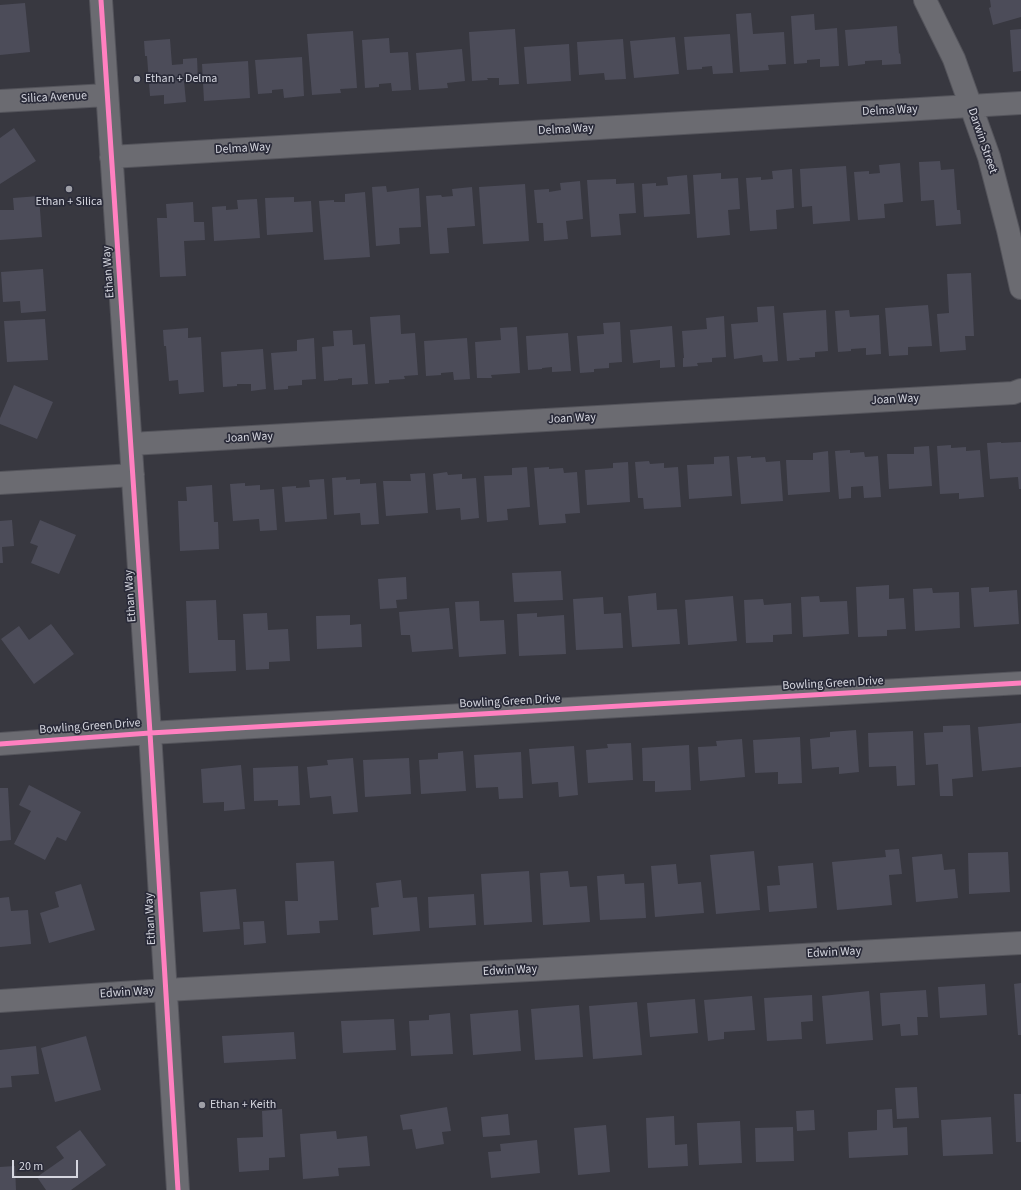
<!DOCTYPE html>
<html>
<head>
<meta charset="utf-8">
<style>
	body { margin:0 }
	#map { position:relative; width:1021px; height:1190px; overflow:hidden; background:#383840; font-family:"Source Sans 3",sans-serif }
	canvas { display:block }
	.scale { position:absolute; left:12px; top:1160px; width:66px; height:18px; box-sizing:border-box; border:2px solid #d5d6df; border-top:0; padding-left:5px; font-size:12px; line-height:14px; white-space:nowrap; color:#d5d6df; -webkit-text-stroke:3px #2a2b39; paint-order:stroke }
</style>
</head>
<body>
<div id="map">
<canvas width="1021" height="1190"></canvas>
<div class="scale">20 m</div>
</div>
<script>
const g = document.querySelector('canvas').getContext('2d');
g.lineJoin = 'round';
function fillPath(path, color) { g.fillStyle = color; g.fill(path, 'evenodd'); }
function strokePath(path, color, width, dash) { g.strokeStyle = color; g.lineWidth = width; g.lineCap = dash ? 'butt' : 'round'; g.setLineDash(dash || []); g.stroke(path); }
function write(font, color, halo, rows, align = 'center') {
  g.font = font + ' "Source Sans 3",sans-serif'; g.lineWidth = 3.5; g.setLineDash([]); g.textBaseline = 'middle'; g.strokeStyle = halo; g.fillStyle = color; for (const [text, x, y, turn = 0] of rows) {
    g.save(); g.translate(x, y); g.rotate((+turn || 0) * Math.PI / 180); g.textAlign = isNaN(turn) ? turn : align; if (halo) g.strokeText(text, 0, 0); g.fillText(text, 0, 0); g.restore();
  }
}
fillPath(new Path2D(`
	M990,0H1021V17L993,25L989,8L991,7Z
	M25,3L30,52L0,55V5Z
	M751,13L753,34L784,32L786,64L768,65L769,70L740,72L736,14Z
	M814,14L815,30L837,28L839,66L820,67V59L807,60V63L794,64L791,16Z
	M897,26L899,54L900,53L901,64L882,65V60L865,61V64L848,66L845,30Z
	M515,29L519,84L499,85V78H487L488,80L472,81L469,32Z
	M1021,29V71L1013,72L1010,30Z
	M353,31L357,88L340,89L341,93L312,95L307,34Z
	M730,34L733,73L713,74L712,66L702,67V69L687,70L684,37Z
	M675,37L679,74L634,78L630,41Z
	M389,38L390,53L408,52L411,90L392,91L391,83L379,84V87L365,88L362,40Z
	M170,39L172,65L183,64V59L197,58L198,80L184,81L186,102L164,104V95L150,96L147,56H145L144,41Z
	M623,39L626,79L605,80L604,73L579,75L577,42Z
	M569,44L571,81L527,84L524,47Z
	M462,49L465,81L447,83L448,88L419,90L416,53Z
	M302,57L304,96L284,98L283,89L272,90V93L258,94L255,60Z
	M248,61L250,98L204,101L202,64Z
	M14,128L36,161L0,184V138Z
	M940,161L941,170L954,169L957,210H960L961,224L936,226L934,200L921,201L919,162Z
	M900,163L903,202L884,204L885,218L858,220L854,172L869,171V174L880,173L879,165Z
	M846,166L850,221L813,224L812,206L802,207L800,169Z
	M792,169L794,208L776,210L777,229L750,231L746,178L761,177V180L773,179L772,171Z
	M721,173V179L738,178L740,209L728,210L730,235L697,238L693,175Z
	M687,175L690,214L644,217L642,184L656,183V186L668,185L667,177Z
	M616,179V184L634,183L636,213L619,214L621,235L591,237L587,180Z
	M580,181L583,219L566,221L568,239L544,241L543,223H537L534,190L549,189V192L561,190L560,183Z
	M525,184L529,241L483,244L479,187Z
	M386,186L387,192L419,188L421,227L399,228L400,244L376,246L372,187Z
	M472,187L475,226L447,228L449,253L430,254L426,196L441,195L442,197L453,196L452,189Z
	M365,192L370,257L324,260L319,201L334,200V202H345V194Z
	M39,196L42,237L0,240V210H14L13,198Z
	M294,197V202L311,201L313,232L267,235L265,198Z
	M257,199L260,238L214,241L212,207L226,206V210L238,209L237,200Z
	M193,202L194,222H204L205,240L184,241L186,276L160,277L157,218H167L166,204Z
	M43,269L46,311L21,313L20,301L3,302L1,272Z
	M971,273L974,336H965L966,350L940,352L937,314L949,313L947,274Z
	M928,305L932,346L908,347V355L889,356L885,308Z
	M774,306L778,361L763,362L762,355L734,359L731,324L758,322L757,307Z
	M826,310L828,351L815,352V357L799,358L800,360L787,361L783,313Z
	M849,310L850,317L879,315L881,354L866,355V348L851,349V351L838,352L835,311Z
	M400,315L401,334L415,333L418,375L404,376L405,379L389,380V383L375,384L370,317Z
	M724,316L726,357L712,358V362L697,363L698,366L683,367V358H684L682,331L707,329L706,318Z
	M45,319L48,360L7,362L4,321Z
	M620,322L622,362L609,363V368L594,369V372L580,373L577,336L604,334L603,323Z
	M672,326L675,367L660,368V360L633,363L630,330Z
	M517,327L520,373L491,375L492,378H477L475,342L501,340L500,328Z
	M188,328V338L201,337L204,392L179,394L178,380L169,381L166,346H164L163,330Z
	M352,330L353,345L365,344L368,384L352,385V378L338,379V380L324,381L322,347L334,346L333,331Z
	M568,333L571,371L552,372V367L542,368V369L528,370L526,336Z
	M314,338L316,379L302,380V385L288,386V389L274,390L271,353L297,351V340Z
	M467,338L470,379L454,380L453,372L441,373V375L426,376L424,341Z
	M263,349L266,389L251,391V384H237V386L223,387L221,352Z
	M14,385L53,402L37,439L0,424V418Z
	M1001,442V443L1021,442V489H1019L1018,477L990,479L987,443Z
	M951,445V448L966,447V451L980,450L984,497L959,499V493L940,494L937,446Z
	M929,446L932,486L889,489L887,454H914V447Z
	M850,450V453L864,452L865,457L878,456L881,497L864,498L863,486L851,487V498L839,499L835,451Z
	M828,451L830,492L788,495L786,460H813V453Z
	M729,456L732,496L689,499L687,465L714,464V457Z
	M751,456V458L765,457L766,462L780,461L783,501L741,504L737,457Z
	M649,461L650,464L664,463V468L678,467L681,507L644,509L643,498H638L635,462Z
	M628,462L630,502L587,505L585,470L613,468V463Z
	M527,467L530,507L507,509L508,520L487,522L484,476L512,475V468Z
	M549,467V469L563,468L564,473L577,472L580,513L565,514L566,523L539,525L534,468Z
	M447,472L448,475L462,474V479L476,478L479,518L461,520L460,508L436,510L433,474Z
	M425,473L428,513L386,516L383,481H411L410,474Z
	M346,477V480L360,479V484L376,483L379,524L361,525L360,513L334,515L332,478Z
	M324,479L327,519L285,522L282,487L296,486V488L310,487L309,480Z
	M245,483V486L260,485V490L274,489L277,530L260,531L259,519L233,521L230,484Z
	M212,485L214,522H218L219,549L180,551L178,501H187L186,487Z
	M12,520L14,546L2,547L3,563H0V521Z
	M40,520L76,535L59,574L31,563L38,546L30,543Z
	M561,571L563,600L514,602L512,573Z
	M406,577L407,599L396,600L397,608L380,609L378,579Z
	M889,585V599L904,598L906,629L887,630V636L858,637L856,587Z
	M989,587V592L1017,590L1019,624L974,627L971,588Z
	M932,588L933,593L959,592L960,628L915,631L913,589Z
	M656,593L657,610L677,609L680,644L632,647L628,596Z
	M733,596L737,641L688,645L685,600Z
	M819,596L820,602L847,601L849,634L803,637L801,597Z
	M603,597L604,614L621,613L623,648L576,650L573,599Z
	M763,599L764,605L791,603L792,634L773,635V642L746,643L744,600Z
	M216,600L218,640H235L236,671L189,673L186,601Z
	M479,601L480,621L504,620L506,654L459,657L455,602Z
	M449,608L453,649L412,652L410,635H401L399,612Z
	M267,613L268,630L288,629L290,661L269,662V669L246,670L243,614Z
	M537,613V617L564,615L566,654L519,656L517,614Z
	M350,615V625L361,624L362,647L317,649L316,616Z
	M51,624L74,654L34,684L1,639L19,626L29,640Z
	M1021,723V767L982,771L978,727Z
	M970,725L973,777L952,779L953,796H940L938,764L926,765L924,733L943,732V726Z
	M856,730L859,772L839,774V767L812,769L810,739L830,737V732Z
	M913,731L915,785L897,786L896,766L869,767L868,733Z
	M800,737L802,783L778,784V772L755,773L753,740Z
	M742,739L745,777L700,781L698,747L717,746L716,741Z
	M631,743L633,780L588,783L586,750L608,748L607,744Z
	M689,745L691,790L655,792V781H643L642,748Z
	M574,746L578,795L559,797L558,782L532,784L529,749Z
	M463,751L466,791L421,794L419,760L438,759V753Z
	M521,752L523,798L499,799L498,787L476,788L474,755Z
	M353,758L358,812L333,814L331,796L310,798L307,767L328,765L327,760Z
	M409,758L411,794L365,797L363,760Z
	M241,765L245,809L224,811V802L203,803L201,769Z
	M298,766L300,805L278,806V800L254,801L253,768Z
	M29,785L81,812L66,841L57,837L45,860L14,844L31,811L19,805Z
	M0,788H8L11,840L0,841Z
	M899,849L902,874L889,875L892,905L837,910L832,862L886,857L885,850Z
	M754,851L760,910L716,914L710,855Z
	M1008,852L1010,892L969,894L968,853Z
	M942,854L944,870L955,869L958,898L916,902L912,857Z
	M334,861L338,920L319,921L320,933L287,935L285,901H298L296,863Z
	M813,863L817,908L769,912L767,886L780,885L778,866Z
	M676,864L678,884L701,882L704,913L655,917L651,866Z
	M529,871L532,922L484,925L481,874Z
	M568,871L570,887L587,886L590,922L543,925L540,873Z
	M624,874L625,884L644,883L646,918L600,920L597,876Z
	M401,880L403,898L417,897L420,931L373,935L371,908L379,907L376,883Z
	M81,884L95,930L49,943L40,913L59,907L55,892Z
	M236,889L240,929L203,932L200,892Z
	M474,894L476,925L429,928L428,897Z
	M9,897L11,911L28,910L31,944L0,947V898Z
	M264,921L266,943L244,945L243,922Z
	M1021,983V1035H1018L1014,984Z
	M985,984L987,1015L940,1018L938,987Z
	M926,990L928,1017H917L918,1035L901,1036L900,1024L882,1026L880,993Z
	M869,991L873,1040L826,1044L822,996Z
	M812,995L813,1021L801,1022L802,1039L767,1041L764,998Z
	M752,996L755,1030L724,1032V1039L708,1041L704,1000Z
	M695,999L698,1033L650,1037L647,1003Z
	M637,1002L642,1055L593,1059L589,1006Z
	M579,1005L583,1057L535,1060L531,1009Z
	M518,1010L521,1051L473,1055L470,1014Z
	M450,1013L453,1054L411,1056L409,1021L429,1020V1015Z
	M394,1019L396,1050L343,1053L341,1021Z
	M294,1032L296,1059L224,1063L222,1036Z
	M86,1036L101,1090L55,1102L41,1048Z
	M36,1046L39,1074L11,1076L12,1087L0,1088V1050Z
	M917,1087L919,1118L897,1119L895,1088Z
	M1014,1094H1021V1142H1016Z
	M447,1107L451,1131L442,1132L444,1144L416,1149L412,1129L403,1130L400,1115Z
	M282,1109L285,1157L269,1158V1170L239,1172L237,1138L263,1137L262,1111Z
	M892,1109L893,1128L907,1127L908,1155L849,1158L848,1132L877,1130V1110Z
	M814,1110L815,1130L797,1131L796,1111Z
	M508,1114L510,1135L483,1137L481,1117Z
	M674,1116L675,1145L687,1144L688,1166L648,1168L646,1118Z
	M991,1117L993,1154L943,1156L941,1120Z
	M740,1121L742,1163L699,1165L697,1123Z
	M606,1125L610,1172L578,1175L574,1128Z
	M793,1127L794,1161L756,1162L755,1128Z
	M80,1130L106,1165L71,1190H46L37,1177L64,1158L56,1147Z
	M336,1131L337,1139L367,1136L370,1166L338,1168L339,1176L303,1179L300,1134Z
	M537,1140L540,1173L491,1178L488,1152L501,1151L500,1144Z
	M15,1166L16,1190H0V1167Z`), '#4c4c59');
const minor = new Path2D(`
	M101,0L150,733L178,1190
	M925,0L954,59L989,157L1008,230L1021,288
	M0,101L107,95
	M111,157L1021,103
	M131,444L1013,393L1021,390
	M0,483L133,475
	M0,744L150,733L1021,683
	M0,1001L166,990L1021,943`);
strokePath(minor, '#54545b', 24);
strokePath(minor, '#6b6b71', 22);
strokePath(new Path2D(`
	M101,0L150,733L178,1190
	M0,744L150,733L1021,683`), '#ff80c0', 5);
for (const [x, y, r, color] of [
	[137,79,4,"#9e9fa7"],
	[69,189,4,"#9e9fa7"],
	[202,1105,4,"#9e9fa7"]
]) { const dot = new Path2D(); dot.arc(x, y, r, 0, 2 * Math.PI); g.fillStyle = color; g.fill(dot); strokePath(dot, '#2a2b39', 1.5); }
write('12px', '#d5d6df', '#2a2b39', [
	["Ethan + Delma",145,79],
	["Ethan + Silica",69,202,"center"],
	["Ethan + Keith",210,1105]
], 'left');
write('12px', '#d5d6df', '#2a2b39', [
	["Silica Avenue",54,98,-3],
	["Delma Way",890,111,-3],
	["Delma Way",566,130,-3],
	["Darwin Street",982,141,71],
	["Delma Way",243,149,-3],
	["Ethan Way",109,272,-94],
	["Joan Way",895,400,-3],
	["Joan Way",572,419,-3],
	["Joan Way",249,438,-3],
	["Ethan Way",131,596,-94],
	["Bowling Green Drive",833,684,-3],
	["Bowling Green Drive",510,702,-3],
	["Bowling Green Drive",90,727,-4],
	["Ethan Way",151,919,-93],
	["Edwin Way",834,953,-3],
	["Edwin Way",510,971,-3],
	["Edwin Way",127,993,-4]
]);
</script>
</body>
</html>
